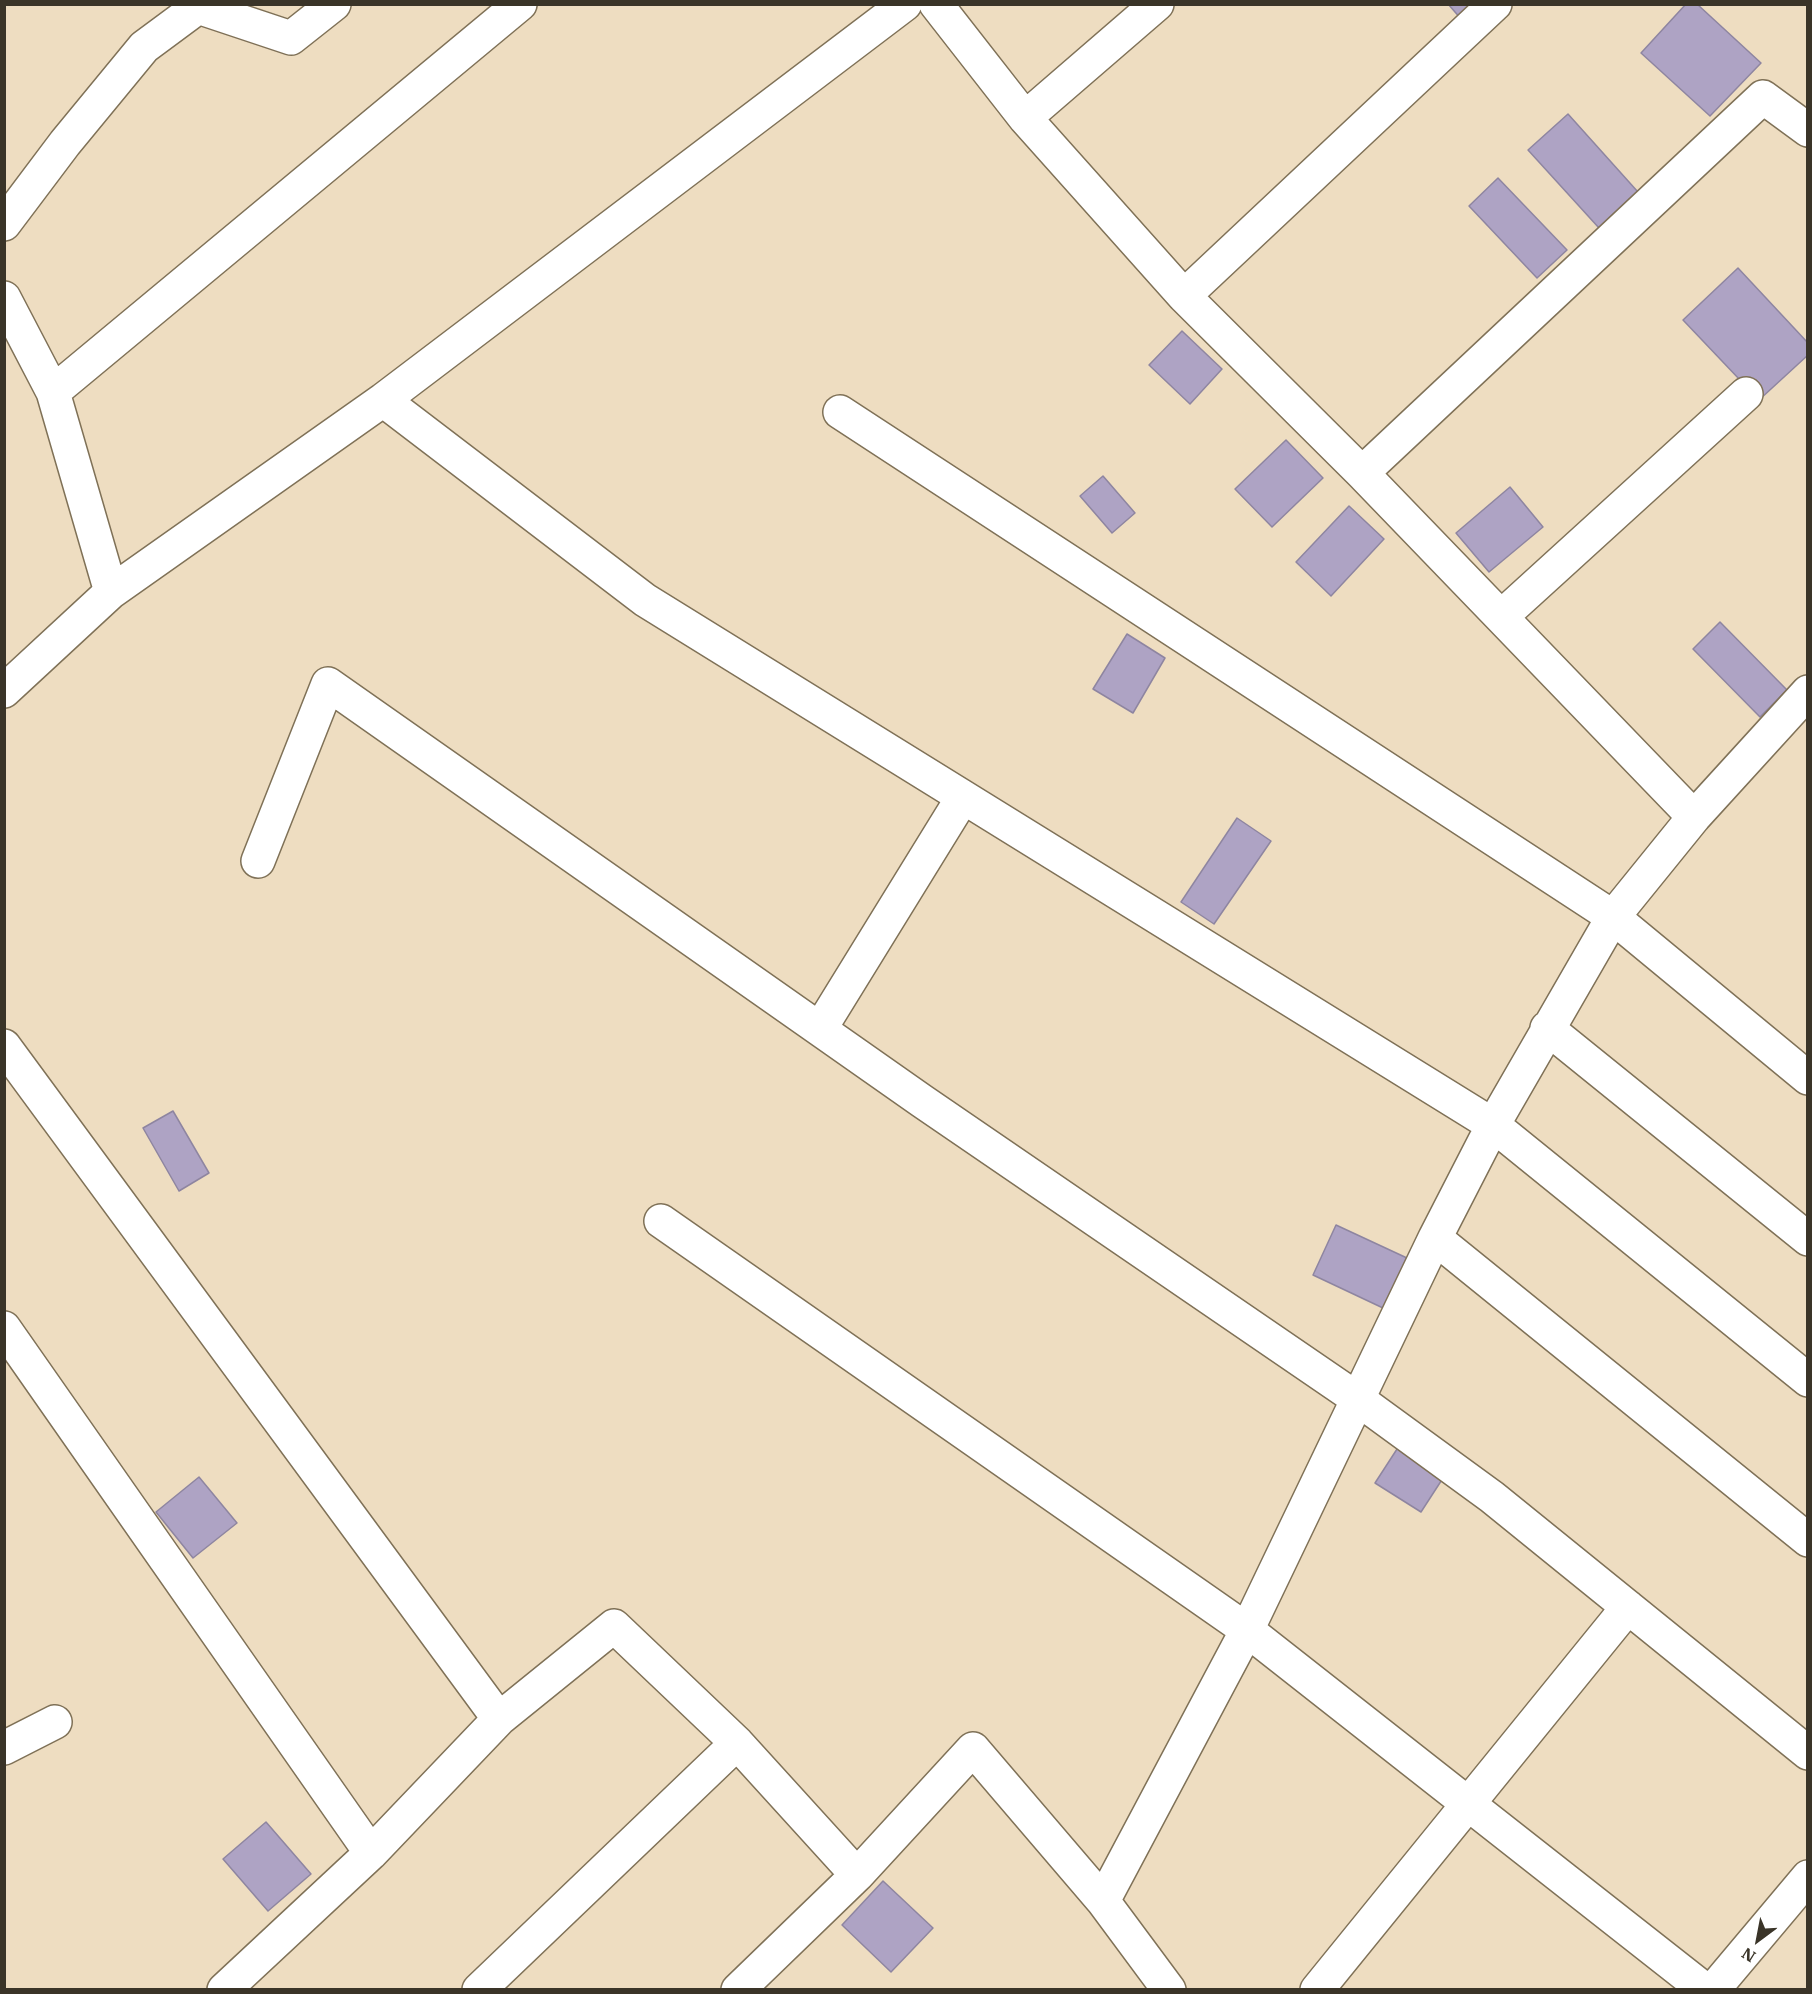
<!DOCTYPE html>
<html>
<head>
<meta charset="utf-8">
<style>
	body { margin:0 }
	#map { position:relative; width:1812px; height:1994px; overflow:hidden; background:#eeddc1; font-family:"IBM Plex Serif",serif }
	canvas { display:block }
	.frame { position:absolute; inset:0; border:6px solid #3a3428; pointer-events:none }
	.north { position:absolute; left:1728px; top:1910px; width:60px; height:60px; -webkit-text-stroke:4px #fff; paint-order:stroke; rotate:212deg; font-size:16px; font-weight:700; line-height:24px; text-align:center; color:#3a3428 }
	.north::after { content:''; display:block; margin:auto; width:21px; height:27px; background:#3a3428; clip-path:polygon(50% 0,100% 100%,50% 72%,0 100%) }
</style>
</head>
<body>
<div id="map">
<canvas width="1812" height="1994"></canvas>
<div class="frame"></div>
<div class="north">N</div>
</div>
<script>
const g = document.querySelector('canvas').getContext('2d');
g.lineJoin = 'round';
function fillPath(path, color) { g.fillStyle = color; g.fill(path, 'evenodd'); }
function strokePath(path, color, width, dash) { g.strokeStyle = color; g.lineWidth = width; g.lineCap = dash ? 'butt' : 'round'; g.setLineDash(dash || []); g.stroke(path); }
const building = new Path2D(`
	M1448,4H1480L1462,20Z
	M1686,4H1697L1761,63L1710,116L1641,53Z
	M1568,114L1638,192L1599,228L1528,150Z
	M1498,178L1567,250L1537,278L1469,206Z
	M1738,268L1808,343V355L1759,400L1683,320Z
	M1182,331L1222,369L1190,404L1149,365Z
	M1286,440L1323,478L1272,527L1235,489Z
	M1103,476L1135,513L1112,533L1080,496Z
	M1510,487L1543,527L1489,572L1456,533Z
	M1349,506L1384,539L1331,596L1296,562Z
	M1720,622L1787,690L1760,717L1693,649Z
	M1127,634L1165,658L1133,713L1093,689Z
	M1237,818L1271,841L1214,924L1181,902Z
	M173,1111L209,1173L179,1191L143,1128Z
	M1336,1225L1407,1258L1383,1308L1313,1275Z
	M1399,1446L1445,1475L1421,1512L1375,1483Z
	M199,1477L237,1523L193,1558L156,1512Z
	M266,1822L311,1874L268,1911L223,1859Z
	M883,1881L933,1928L891,1972L842,1925Z`);
fillPath(building, '#aea3c4');
strokePath(building, '#8e85a0', 1.5);
const minor = new Path2D(`
	M936,4L1025,118L1184,296L1362,473L1694,817L1808,692
	M1025,118L1157,4
	M4,224L65,143L144,47L198,7L291,38L334,4
	M1184,296L1495,4
	M4,298L53,392
	M383,400L645,600L1493,1125L1808,1380
	M840,412L1613,917L1808,1078
	M1362,473L1763,97L1808,130
	M111,592L53,392L520,4
	M1501,617L1746,394
	M4,691L111,592L383,400L905,4
	M258,861L328,684L922,1101L1359,1400L1492,1497L1808,1753
	M1547,1028L1808,1239
	M820,1029L963,797
	M4,1046L499,1719
	M661,1221L1247,1630L1705,1990
	M1435,1238L1808,1540
	M4,1328L371,1853
	M4,1748L55,1722
	M1103,1901L1247,1630L1435,1238L1493,1125L1613,917L1694,817
	M224,1990L371,1853L499,1719L614,1626L737,1743L857,1875
	M479,1990L737,1743
	M738,1990L857,1875L973,1749L1103,1901L1169,1990
	M1317,1990L1628,1607
	M1713,1990L1808,1877`);
strokePath(minor, '#7f7157', 36);
strokePath(minor, '#fff', 33);
</script>
</body>
</html>
